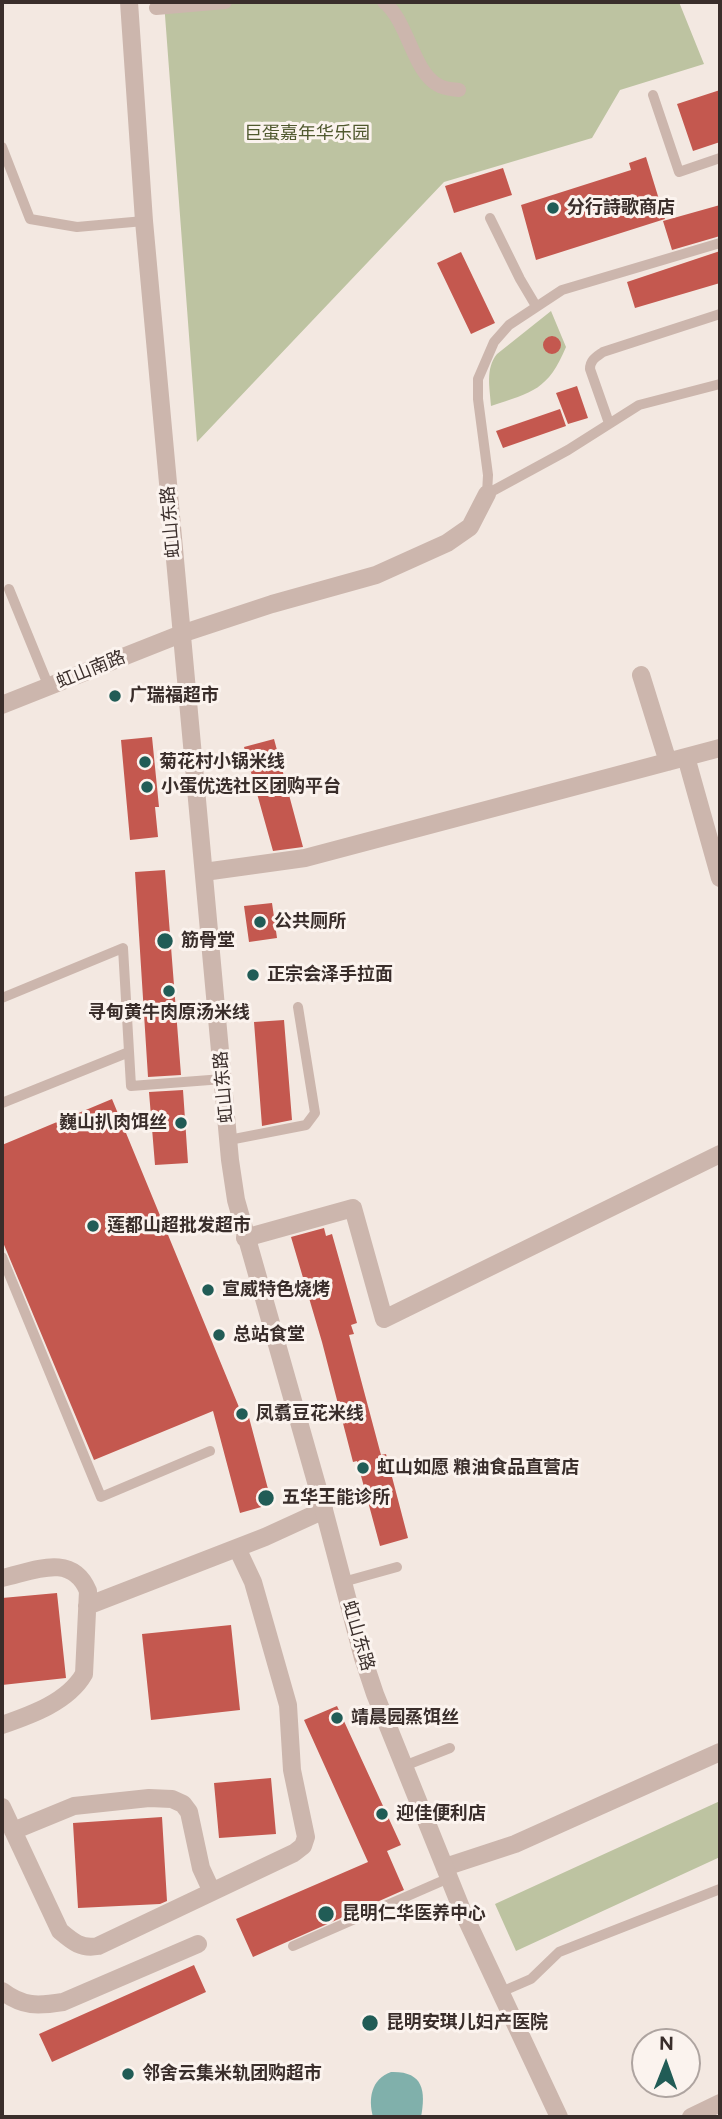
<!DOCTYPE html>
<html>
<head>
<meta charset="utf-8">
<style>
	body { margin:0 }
	#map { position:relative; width:722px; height:2119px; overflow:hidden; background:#f3e8e1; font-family:Figtree,sans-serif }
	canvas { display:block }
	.frame { position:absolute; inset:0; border:4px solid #3a2e2b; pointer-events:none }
	.north { position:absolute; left:631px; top:2028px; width:70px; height:70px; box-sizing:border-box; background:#fbf3ee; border:2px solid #aea4a0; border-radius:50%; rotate:1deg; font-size:19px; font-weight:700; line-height:28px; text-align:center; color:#3a2e2b }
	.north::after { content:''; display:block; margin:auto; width:24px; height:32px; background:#215c56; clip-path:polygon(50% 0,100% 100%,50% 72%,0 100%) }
</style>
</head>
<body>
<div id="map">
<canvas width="722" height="2119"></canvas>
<div class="frame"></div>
<div class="north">N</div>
</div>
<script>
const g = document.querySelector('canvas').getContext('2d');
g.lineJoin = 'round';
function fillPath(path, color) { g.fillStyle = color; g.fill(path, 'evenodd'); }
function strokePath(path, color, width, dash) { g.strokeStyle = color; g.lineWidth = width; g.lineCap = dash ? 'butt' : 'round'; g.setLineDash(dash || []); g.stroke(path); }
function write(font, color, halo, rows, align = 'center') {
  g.font = font + ' Figtree,"Noto Sans SC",sans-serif'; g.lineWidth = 6; g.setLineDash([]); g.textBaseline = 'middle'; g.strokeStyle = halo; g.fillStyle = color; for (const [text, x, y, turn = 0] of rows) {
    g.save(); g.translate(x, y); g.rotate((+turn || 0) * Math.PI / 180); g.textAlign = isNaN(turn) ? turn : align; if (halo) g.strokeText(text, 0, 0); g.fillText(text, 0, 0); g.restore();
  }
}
fillPath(new Path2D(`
	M164,2H679L704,64L620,90L592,138L444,182L197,442Z
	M551,311L566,347C548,390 533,392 491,406C490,388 485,369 497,354Z
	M720,1801V1857L516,1951L495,1904Z`), '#bdc3a1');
fillPath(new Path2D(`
	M391,2072C423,2071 426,2090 421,2117H373C368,2099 371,2079 391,2072Z`), '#80b0ab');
fillPath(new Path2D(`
	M720,90V142L693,151L677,104Z
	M646,157L665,219L536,260L521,205L631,170L629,163Z
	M503,168L512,195L454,213L445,186Z
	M720,205V236L672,250L663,221Z
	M720,251V283L635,308L627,282Z
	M461,252L495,323L471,334L437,263Z
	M543 345a9 9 0 1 1 18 0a9 9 0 1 1-18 0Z
	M577,386L588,418L568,424L556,393Z
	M560,409L566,426L503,448L496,431Z
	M152,737L159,807H155L158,837L130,840L121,740Z
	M274,739L303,847L273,851L244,747Z
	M165,870L181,1075L148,1077L135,872Z
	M272,903L277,938L249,942L244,906Z
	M284,1020L292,1120L262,1126L254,1022Z
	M183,1090L188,1163L155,1165L149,1092Z
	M112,1099L241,1412L247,1410L272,1504L240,1513L213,1411L94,1460L2,1240V1145Z
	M324,1228L326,1236L332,1234L352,1305L357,1323L351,1325L354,1334L349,1335L381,1455L386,1454L408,1538L380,1546L357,1461L353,1462L322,1342L291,1237Z
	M57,1593L66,1678L2,1685V1598Z
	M231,1625L240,1710L151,1720L142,1634Z
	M337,1706L401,1845L387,1851L404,1890L253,1957L236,1919L368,1862L304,1720Z
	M271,1778L276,1834L219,1838L214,1783Z
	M162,1817L167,1901L160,1904L78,1908L73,1823Z
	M194,1965L206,1992L52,2062L39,2034Z`), '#c4584f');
strokePath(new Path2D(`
	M653,95L679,172L720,158
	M2,147L30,219L77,227L144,221
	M490,218L520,279L536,306
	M609,423L590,369C590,360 596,357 603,352L720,314
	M487,494L488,475L478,399V379L494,342L509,325L562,290L720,243
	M487,494L568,450L639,405L720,384
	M9,589L49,687
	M2,998L123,948L131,1086L223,1079
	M2,1103L129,1052
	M229,1140L306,1125L315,1113L298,1007
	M2,1257L101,1497L210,1451
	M343,1582L397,1567
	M404,1766L450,1748
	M293,1946L449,1878
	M501,1992L531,1979L559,1952L720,1889`), '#ccb6ad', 10);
strokePath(new Path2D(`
	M384,2C408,21 413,72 438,85C444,89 452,89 459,90
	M156,8L225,2`), '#ccb6ad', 14);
strokePath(new Path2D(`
	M181,634L272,604L376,575L447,543L470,527L487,494
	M641,675L668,762
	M686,757L720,878
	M204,872L305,858L720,748
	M245,1238L353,1208L384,1319L720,1154
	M2,1578C34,1571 72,1552 88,1591L84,1674C68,1702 31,1715 2,1725
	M87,1606L265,1537L324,1510
	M2,1807L60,1931C73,1942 81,1949 98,1946L294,1853L303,1846L306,1837L292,1770L288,1705L253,1582L237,1548
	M13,1831L74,1806L149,1798L172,1799L183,1804L189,1812L201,1868L212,1892
	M445,1867L515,1844L720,1752
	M2,1991C23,2007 38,2006 63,2002L198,1944
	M691,2117L720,2103`), '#ccb6ad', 18);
strokePath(new Path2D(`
	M129,2L144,221L230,1160L236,1200L324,1510L363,1658L375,1694L462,1910L559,2117
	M2,705L181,634`), '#ccb6ad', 18);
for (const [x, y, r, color] of [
	[553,208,7,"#215c56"],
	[115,696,7,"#215c56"],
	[145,762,7,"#215c56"],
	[147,787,7,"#215c56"],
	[260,922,7,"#215c56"],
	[165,941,9,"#215c56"],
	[253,975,7,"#215c56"],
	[169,991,7,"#215c56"],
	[181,1123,7,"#215c56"],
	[93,1226,7,"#215c56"],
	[208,1290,7,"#215c56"],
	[219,1335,7,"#215c56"],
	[242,1414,7,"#215c56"],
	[363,1468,7,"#215c56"],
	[266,1498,9,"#215c56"],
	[337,1718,7,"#215c56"],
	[382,1814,7,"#215c56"],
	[326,1914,9,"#215c56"],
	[370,2023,9,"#215c56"],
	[128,2074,7,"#215c56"]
]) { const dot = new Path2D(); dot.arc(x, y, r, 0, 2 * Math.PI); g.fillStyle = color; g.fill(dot); strokePath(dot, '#fbf3ee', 2.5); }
write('18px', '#50592f', '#fbf3ee', [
	["巨蛋嘉年华乐园",307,134]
]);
write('bold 18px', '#3a2e2b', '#fbf3ee', [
	["分行詩歌商店",567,208],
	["广瑞福超市",129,696],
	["菊花村小锅米线",159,762],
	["小蛋优选社区团购平台",161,787],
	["公共厕所",274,922],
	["筋骨堂",181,941],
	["正宗会泽手拉面",267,975],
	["寻甸黄牛肉原汤米线",169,1013,"center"],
	["巍山扒肉饵丝",167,1123,"right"],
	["莲都山超批发超市",107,1226],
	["宣威特色烧烤",222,1290],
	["总站食堂",233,1335],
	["凤翥豆花米线",256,1414],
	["虹山如愿 粮油食品直营店",377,1468],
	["五华王能诊所",282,1498],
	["靖晨园蒸饵丝",351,1718],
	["迎佳便利店",396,1814],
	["昆明仁华医养中心",342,1914],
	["昆明安琪儿妇产医院",386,2023],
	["邻舍云集米轨团购超市",142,2074]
], 'left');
write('18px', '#3a2e2b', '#fbf3ee', [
	["虹山东路",171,522,-95],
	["虹山南路",91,670,-22],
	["虹山东路",224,1087,-95],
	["虹山东路",358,1636,74]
]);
</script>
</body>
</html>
